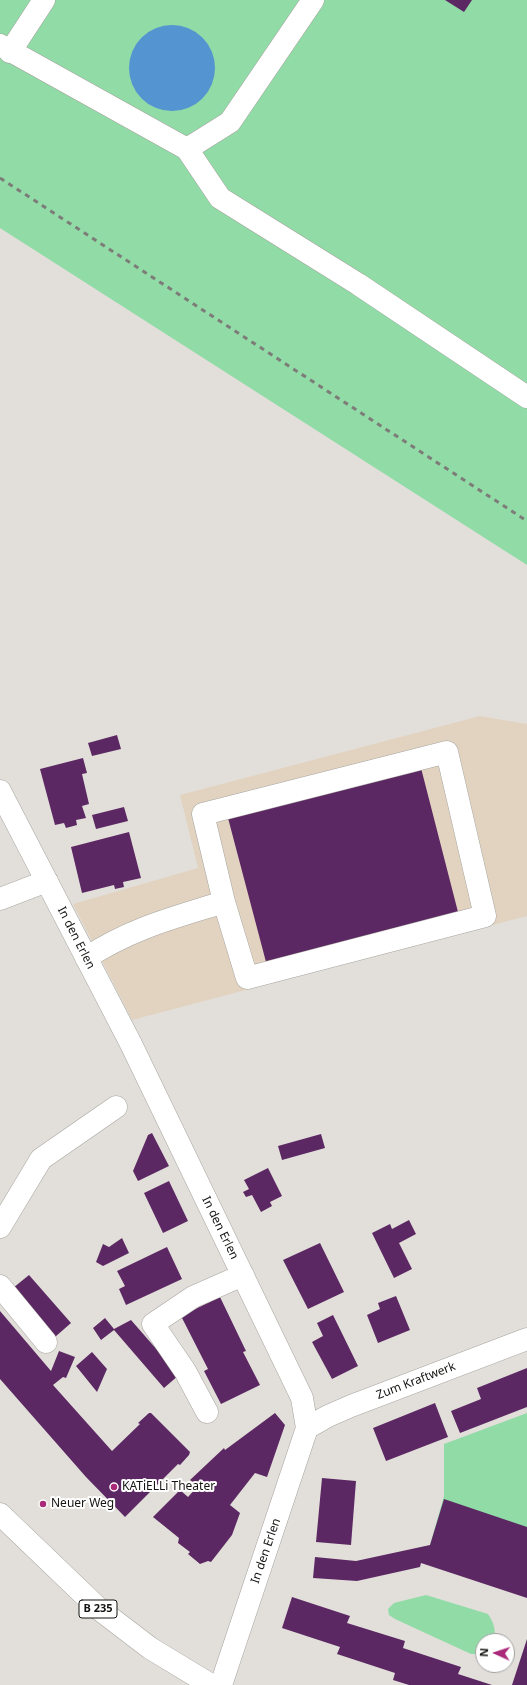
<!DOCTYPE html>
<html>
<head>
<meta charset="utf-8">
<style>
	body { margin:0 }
	#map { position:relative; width:527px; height:1685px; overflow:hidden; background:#e2dfda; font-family:"Noto Sans",sans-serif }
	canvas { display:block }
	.north { position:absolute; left:475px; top:1633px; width:40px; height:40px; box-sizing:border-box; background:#fff; border:1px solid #a1a1a0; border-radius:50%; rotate:273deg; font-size:11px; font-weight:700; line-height:16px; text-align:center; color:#141412 }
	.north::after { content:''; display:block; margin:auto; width:14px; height:18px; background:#aa2a79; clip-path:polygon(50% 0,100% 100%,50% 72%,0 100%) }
</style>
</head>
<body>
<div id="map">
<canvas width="527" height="1685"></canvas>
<div class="north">N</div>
</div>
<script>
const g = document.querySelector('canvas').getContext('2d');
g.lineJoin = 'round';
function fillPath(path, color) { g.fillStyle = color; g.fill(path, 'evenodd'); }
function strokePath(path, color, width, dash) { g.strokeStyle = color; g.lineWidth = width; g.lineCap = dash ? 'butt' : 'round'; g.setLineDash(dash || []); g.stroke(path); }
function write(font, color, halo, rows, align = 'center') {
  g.font = font + ' "Noto Sans",sans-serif'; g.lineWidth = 4; g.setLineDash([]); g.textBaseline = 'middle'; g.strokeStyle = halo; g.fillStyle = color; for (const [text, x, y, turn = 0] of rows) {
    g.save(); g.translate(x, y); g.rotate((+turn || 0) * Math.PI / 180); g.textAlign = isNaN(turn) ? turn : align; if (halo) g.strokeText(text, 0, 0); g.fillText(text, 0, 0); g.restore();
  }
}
fillPath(new Path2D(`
	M480,716L527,724V916L132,1020L73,904L198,868L180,795Z`), '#e2d3c1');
fillPath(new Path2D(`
	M0,0H527V565L0,228Z
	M527,1413V1577L430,1545L444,1496V1444Z
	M426,1595L488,1614C494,1623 496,1630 494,1641H483V1654H471L395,1619L389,1615L388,1609L394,1603Z`), '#90dba6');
fillPath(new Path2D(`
	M129 68a43 43 0 1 1 86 0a43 43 0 1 1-86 0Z`), '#5494d1');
fillPath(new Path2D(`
	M445,0H472L464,12Z
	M117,735L121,749L92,756L88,743Z
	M83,758L87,773L82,774L89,804L82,806L86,818L76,820L77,825L66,828L64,823L55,825L40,769Z
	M421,768L458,912L266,962L228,818Z
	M124,807L128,821L96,829L92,815Z
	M129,832L141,878L123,882L124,887L115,889L114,885L82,893L71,847Z
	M152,1133L169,1166L138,1181L133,1171L148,1135Z
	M321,1134L325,1148L282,1160L278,1146Z
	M268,1168L282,1196L270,1202L272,1206L261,1212L252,1195L246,1197L243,1192L249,1189L244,1180Z
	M169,1181L188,1221L163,1233L144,1193Z
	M409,1220L416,1234L399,1243L412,1269L394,1278L372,1233L390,1224L392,1229Z
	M122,1238L129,1253L103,1266L96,1262L103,1244L109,1247Z
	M320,1243L344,1292L308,1309L283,1260Z
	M167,1247L182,1279L126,1305L119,1289L125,1286L117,1271Z
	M29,1275L71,1323L55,1337L13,1288Z
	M396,1296L410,1330L378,1343L367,1315L380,1309L378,1303Z
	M220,1297L246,1351L243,1352L260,1385L221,1404L204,1371L208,1369L181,1316Z
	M0,1311L51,1371L59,1351L75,1357L66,1378L63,1377L53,1385L112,1451L140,1424L138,1423L149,1413H151L190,1452L189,1455L180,1465L178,1464L125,1517L86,1477L0,1379Z
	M333,1315L358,1366L332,1379L312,1342L323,1336L317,1323Z
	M105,1318L114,1329L131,1320L179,1375L164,1388L114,1330L101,1340L93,1328Z
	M92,1352L107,1369L97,1392L76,1366Z
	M527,1368V1407L460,1433L451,1411L481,1399L477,1388Z
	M435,1403L448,1437L386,1461L373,1428Z
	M275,1413L285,1425L267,1477L255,1473L230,1505L240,1513L232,1535L211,1562L208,1561L200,1564L188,1554L190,1552L178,1543L179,1538L153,1517L180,1490L188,1497L198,1486L190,1480L224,1448L225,1450Z
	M322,1478L356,1481L351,1545L316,1542Z
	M444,1499L527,1527V1598L421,1563L420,1567L357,1581L313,1578L315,1557L356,1561L430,1545Z
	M292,1597L350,1616L347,1623L405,1641L403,1648L461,1667L458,1674L492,1685H409L393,1680L395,1673L337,1654L340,1647L282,1628Z
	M527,1639V1685H512Z`), '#5c2863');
const minor = new Path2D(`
	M0,45L187,149L230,122L313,0
	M10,52L44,0
	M187,149L220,198L358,284L527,397
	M0,791L131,1044L302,1398L307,1428L221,1685
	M0,899L47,881
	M86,958C132,928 173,918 224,902L247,978L485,916L447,752L203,814L224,902
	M0,1227L41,1159L116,1107
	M0,1286L46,1342
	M207,1412L185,1371L153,1324L193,1297L243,1275
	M307,1428L328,1416L351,1406L527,1339`);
const major = new Path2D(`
	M0,1514L99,1609L150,1648L211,1685`);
strokePath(minor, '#a7a5a0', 23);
strokePath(major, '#a7a5a0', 23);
strokePath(minor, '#fff', 22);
strokePath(major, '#fff', 22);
strokePath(new Path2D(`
	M0,178L527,521`), '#7d7c78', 3, [5, 5]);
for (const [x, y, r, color] of [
	[114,1487,4,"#aa2a79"],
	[43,1504,4,"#aa2a79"]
]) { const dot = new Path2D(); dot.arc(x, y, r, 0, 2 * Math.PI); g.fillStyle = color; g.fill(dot); strokePath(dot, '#fff', 1.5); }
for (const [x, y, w] of [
	[98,1609,38]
]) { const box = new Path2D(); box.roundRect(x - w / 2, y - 9, w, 18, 3); g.fillStyle = '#fff'; g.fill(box); strokePath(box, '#141412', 1); }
write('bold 11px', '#141412', null, [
	["B 235",98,1609]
]);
write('12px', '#141412', '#fff', [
	["In den Erlen",76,938,63],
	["In den Erlen",220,1228,64],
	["Zum Kraftwerk",416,1381,-21],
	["In den Erlen",266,1551,-71]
]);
write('12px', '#141412', '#fff', [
	["KATiELLi Theater",122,1487],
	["Neuer Weg",51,1504]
], 'left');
</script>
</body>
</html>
